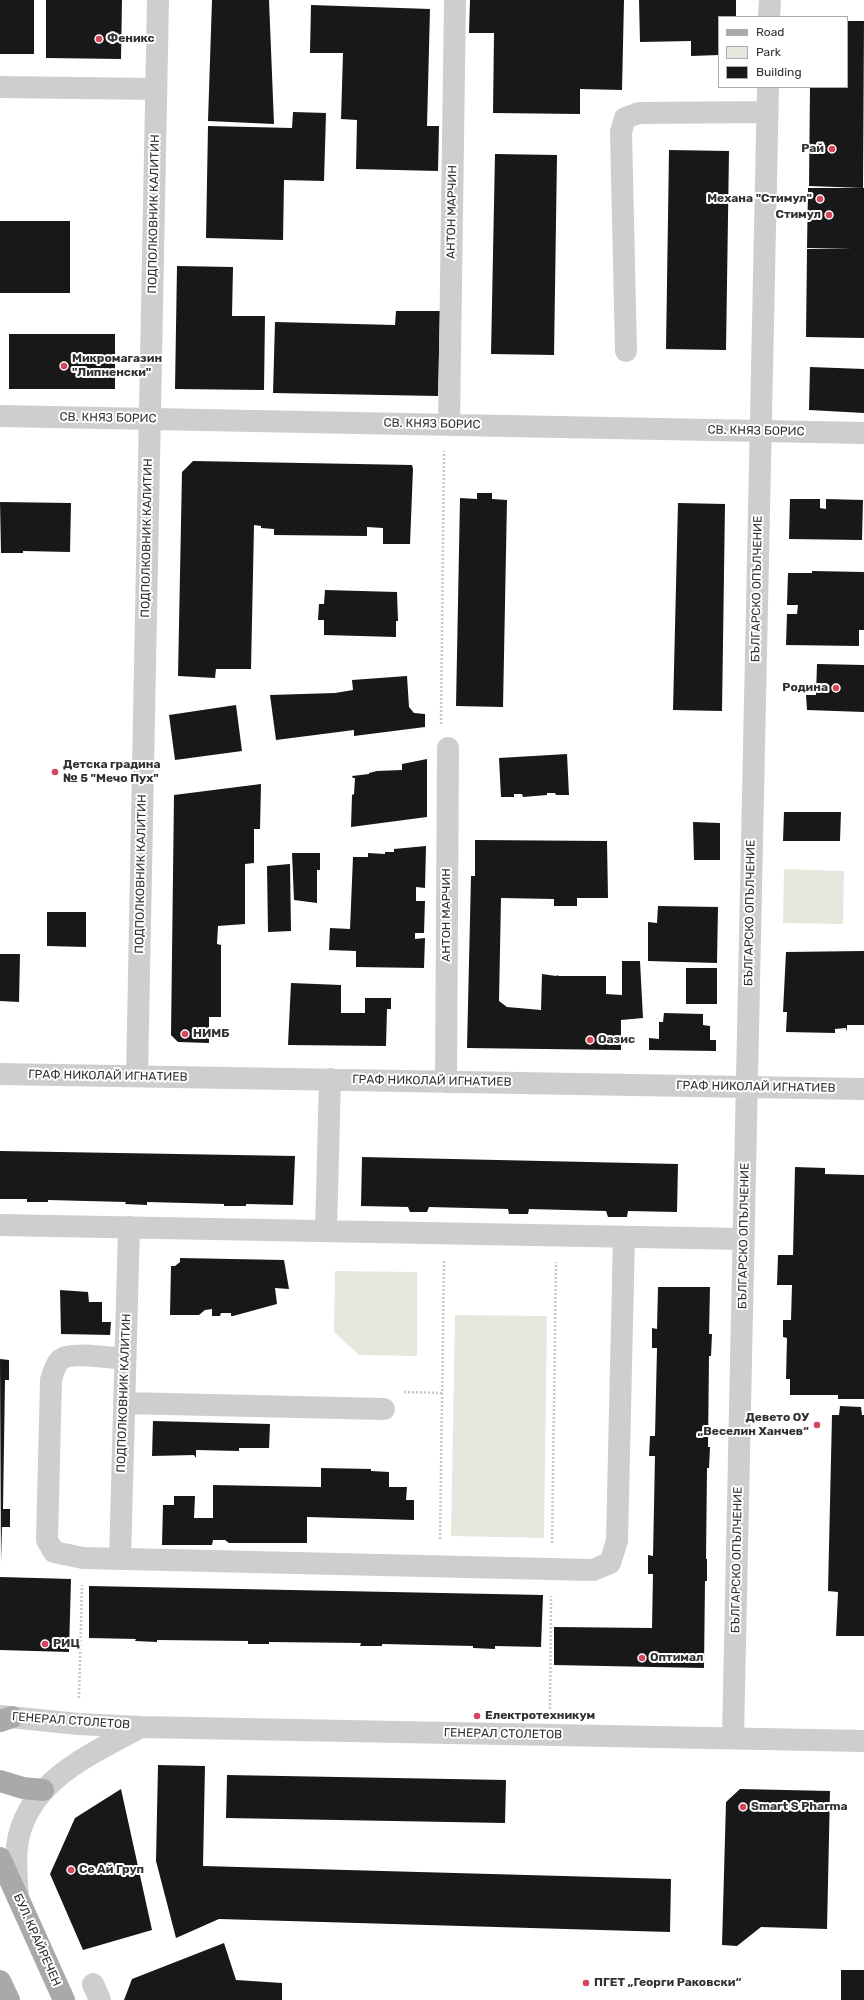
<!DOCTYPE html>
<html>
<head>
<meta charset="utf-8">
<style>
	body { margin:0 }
	#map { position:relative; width:864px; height:2000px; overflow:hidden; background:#fff; font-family:Rubik,sans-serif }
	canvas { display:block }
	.legend { position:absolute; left:718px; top:16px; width:130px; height:72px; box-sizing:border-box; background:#fff; border:1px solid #adadad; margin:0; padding:5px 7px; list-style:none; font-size:12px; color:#313131 }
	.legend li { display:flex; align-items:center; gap:8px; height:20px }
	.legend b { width:20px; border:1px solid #adadad }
</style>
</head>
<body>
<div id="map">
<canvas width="864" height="2000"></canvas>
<ul class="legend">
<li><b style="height:5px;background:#a9a9a9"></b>Road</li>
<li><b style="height:11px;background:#e5e9dd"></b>Park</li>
<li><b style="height:11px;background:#181818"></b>Building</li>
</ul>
</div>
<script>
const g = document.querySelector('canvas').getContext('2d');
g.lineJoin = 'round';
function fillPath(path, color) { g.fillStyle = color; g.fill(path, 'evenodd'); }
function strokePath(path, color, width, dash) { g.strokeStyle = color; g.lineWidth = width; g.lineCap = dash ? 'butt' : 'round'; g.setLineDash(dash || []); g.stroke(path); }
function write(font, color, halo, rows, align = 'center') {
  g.font = font + ' Rubik,sans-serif'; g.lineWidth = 4; g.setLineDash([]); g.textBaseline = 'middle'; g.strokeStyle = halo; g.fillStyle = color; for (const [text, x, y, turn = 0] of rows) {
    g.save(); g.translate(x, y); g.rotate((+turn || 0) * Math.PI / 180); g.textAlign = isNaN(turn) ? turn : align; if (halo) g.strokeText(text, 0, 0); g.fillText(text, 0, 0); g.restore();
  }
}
fillPath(new Path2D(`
	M784,869L844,871L843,924L783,923Z
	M335,1271L417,1272V1356L359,1355L334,1332Z
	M455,1315L547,1316L544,1538L451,1536Z`), '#e5e9dd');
fillPath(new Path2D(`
	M0,0H34V54H0Z
	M46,0H122L121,59L46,58Z
	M212,0H269L274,124L208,121Z
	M470,0H624L622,90L580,89V114L493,113L494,33H469Z
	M639,0H736V17H719V55L691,56V41L640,42Z
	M311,5L430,9L427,126H439L438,171L356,169L357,120L341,119L343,53H310Z
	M847,21H864L863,188L809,186L810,87H847Z
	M293,112L326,113L324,181L284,180L283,240L206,238L208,126L292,128Z
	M669,150L729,151L726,350L666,349Z
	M495,154L557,155L554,355L491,354Z
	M808,188H864V338L806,337L807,249H852L807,248Z
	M0,221H70V293H0Z
	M177,266L233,267L232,316H265L264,390L175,389Z
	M396,311H440L438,396L273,393L275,322L395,325Z
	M9,334H115V389H9Z
	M810,367L864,369V413L809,410Z
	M193,461L412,465L413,469L410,544H383V528L367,527V536L274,535V529L261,528V526L254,525L251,669H216L215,678L178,676L182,472Z
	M477,493H492V499L507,500L503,707L456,706L460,498L477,499Z
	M790,499H820V508L826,509V499L863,500L862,540L789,539Z
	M0,502L71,503L70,552L23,551V553H1Z
	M678,503L725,504L722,711L673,710Z
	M812,571L864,572V630H859V646L786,645L787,614H797L798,605H787L788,573H812Z
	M325,590L397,592L398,621H396V637L324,635V620H318L319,604H324Z
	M817,664L864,665V712L807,710L806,695H816Z
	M407,676L409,707L414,713L425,714V727L354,736V730L276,740L270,695L335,693L353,690L352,680Z
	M236,705L242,751L175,760L169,715Z
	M567,754L569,795H556L555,793H547V795L523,797L522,794H514V797H501L499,758Z
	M427,759V817L351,827L352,795L354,794L355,778H353L352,776L369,774V773L377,771L402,770V764Z
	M261,784L260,829H254V863L245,864V924L218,926L217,944L221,945V1017H209V1043L178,1042L171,1035L174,795Z
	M784,812H841L840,841H783Z
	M693,822L720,823V860H694Z
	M475,840L607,841L608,898H577V906H554V899L501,898L499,1001L507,1007L541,1010L542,974L556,976L558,975V976H606V994L622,995V961H640L643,1018L621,1020V1050L467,1048L471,876H475Z
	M426,846L425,888L416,887V901H425L424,933H415V939L425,938L424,968L356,967V951L329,950L330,928L350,929L353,857H368V853L385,854V852H394V849Z
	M292,853H320V870H317V903L294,900Z
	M290,864L291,931L268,932L267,866Z
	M658,906L718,907L717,963L648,961V922L657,923Z
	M47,912H86V947L47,946Z
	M864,951V1025H847V1032L846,1028L835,1029V1033L786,1032L787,1012H783L786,952Z
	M0,954H20L19,1002L0,1001Z
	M686,968H717V1004H686Z
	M291,983L341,985V1013H365V998H391V1009H387L386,1046L288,1045Z
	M664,1013L703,1014V1025L710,1026V1040H716V1051L649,1050V1038L659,1039V1022H663Z
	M0,1151L295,1156L293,1205L246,1204V1206H224V1204L147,1202V1205L125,1204L126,1202L48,1200V1202H27V1199H0Z
	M362,1157L678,1164L677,1212L628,1211L627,1217H608L606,1211L529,1209L528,1214H509L508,1209L429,1207L427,1212H410L408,1207L361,1206Z
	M795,1167L825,1168V1174L864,1175V1399H838V1395H790V1379H786L787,1338L783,1337V1320H791L792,1285H777L778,1255H793Z
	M180,1258L284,1260L289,1289L275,1288L277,1304L233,1316H231V1313H221L220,1316H212V1309L205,1310L199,1315H170L171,1266H175L180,1262Z
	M658,1287H710L709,1334H712L711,1356H709L708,1447H710L709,1468H707L706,1559H707V1581H705L704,1668L554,1665V1627L652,1628L653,1574H648V1555L653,1556L655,1456H649L650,1436H655L657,1348H652V1328L657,1329Z
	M60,1290L88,1292L89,1302H102V1322H111L110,1335L61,1334Z
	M0,1359L9,1360V1380H5L3,1509H10V1527H2L1,1562Z
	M840,1406L861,1407L862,1415H864V1636H836L838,1592L828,1591L832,1415H839Z
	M153,1421L270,1424L269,1448H239V1451L196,1450V1458L194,1455L152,1456Z
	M321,1468L371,1469V1471L389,1472V1487H407L406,1500H414V1520L307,1517V1543H229L225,1540H213L212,1545H162L163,1505H174V1496H195L194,1518H213V1485L321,1487Z
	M0,1577L71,1579L69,1652L0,1650Z
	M89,1586L543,1595L541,1647L495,1646V1649L473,1648V1646L382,1644V1646H360L361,1643L269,1642V1644H248V1641L157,1640V1642L135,1641L136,1639L89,1638Z
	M158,1765L205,1766L203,1866L671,1879L670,1932L219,1919L176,1938L156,1861Z
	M227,1775L506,1780L505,1823L226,1818Z
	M121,1789L152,1930L83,1950L50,1874L75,1818Z
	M740,1789L830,1791L827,1929L761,1927L737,1946L722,1945L726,1802Z
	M224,1943L236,1980L282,1983V2000H124L132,1979Z
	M841,1970H864V2000H841Z`), '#181818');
strokePath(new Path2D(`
	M441,724L444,451
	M404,1392L442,1393
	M440,1539L444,1260
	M552,1543L556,1262
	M79,1698L82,1585
	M550,1709L551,1596`), '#c8c8c8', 2.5, [2, 2]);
strokePath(new Path2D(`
	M769,17L770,0
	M0,87L156,89
	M626,351L621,132L625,118L639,113L767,112
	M0,416L864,433
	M449,425L455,0
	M0,1074L864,1089
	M137,1076L158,0
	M446,1082L448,748
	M0,1225L744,1239
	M326,1231L330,1079
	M125,1359C111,1358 70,1351 60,1360C55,1365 53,1373 51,1380L47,1540L54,1552L83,1558L593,1570L610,1563L617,1541L624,1237
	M124,1403L384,1409
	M120,1559L129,1227
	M0,1716L78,1724L141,1727L864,1741
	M733,1738L768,87
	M18,1898C17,1882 15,1863 17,1846C25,1782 91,1754 141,1727
	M93,1984L100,2000`), '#cecece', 22);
strokePath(new Path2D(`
	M0,1721L12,1717
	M0,1781L23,1788L43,1790
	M0,1858L64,2000
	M0,1981L9,2000`), '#a9a9a9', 22);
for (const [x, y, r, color] of [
	[99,39,4,"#d6455b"],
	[832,149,4,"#d6455b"],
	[820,199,4,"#d6455b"],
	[829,215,4,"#d6455b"],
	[64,366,4,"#d6455b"],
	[836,688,4,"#d6455b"],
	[55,772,4,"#d6455b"],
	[185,1034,4,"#d6455b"],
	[590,1040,4,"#d6455b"],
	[817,1425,4,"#d6455b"],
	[45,1644,4,"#d6455b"],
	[642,1658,4,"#d6455b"],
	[477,1716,4,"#d6455b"],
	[743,1807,4,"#d6455b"],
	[71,1870,4,"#d6455b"],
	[586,1983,4,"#d6455b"]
]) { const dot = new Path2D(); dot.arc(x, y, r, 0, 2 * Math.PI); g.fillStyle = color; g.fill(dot); strokePath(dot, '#fff', 1.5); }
write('bold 12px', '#313131', '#fff', [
	["Феникс",107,39],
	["Рай",824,149,"right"],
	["Механа \"Стимул\"",812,199,"right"],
	["Стимул",821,215,"right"],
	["Микромагазин",72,359],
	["\"Липненски\"",72,373],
	["Родина",828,688,"right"],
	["Детска градина",63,765],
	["№ 5 \"Мечо Пух\"",63,779],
	["НИМБ",193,1034],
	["Оазис",598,1040],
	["Девето ОУ",809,1418,"right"],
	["„Веселин Ханчев“",809,1432,"right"],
	["РИЦ",53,1644],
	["Оптимал",650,1658],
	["Електротехникум",485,1716],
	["Smart S Pharma",751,1807],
	["Се Ай Груп",79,1870],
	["ПГЕТ „Георги Раковски“",594,1983]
], 'left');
write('12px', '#313131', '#fff', [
	["АНТОН МАРЧИН",452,212,-89],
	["ПОДПОЛКОВНИК КАЛИТИН",154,214,-89],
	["СВ. КНЯЗ БОРИС",108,418,1],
	["СВ. КНЯЗ БОРИС",432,424,1],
	["СВ. КНЯЗ БОРИС",756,431,1],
	["ПОДПОЛКОВНИК КАЛИТИН",147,538,-89],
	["БЪЛГАРСКО ОПЪЛЧЕНИЕ",757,589,-89],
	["ПОДПОЛКОВНИК КАЛИТИН",141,874,-89],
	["БЪЛГАРСКО ОПЪЛЧЕНИЕ",750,913,-89],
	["АНТОН МАРЧИН",447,915,-90],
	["ГРАФ НИКОЛАЙ ИГНАТИЕВ",108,1076,1],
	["ГРАФ НИКОЛАЙ ИГНАТИЕВ",432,1081,1],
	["ГРАФ НИКОЛАЙ ИГНАТИЕВ",756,1087,1],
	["БЪЛГАРСКО ОПЪЛЧЕНИЕ",744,1236,-89],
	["ПОДПОЛКОВНИК КАЛИТИН",124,1393,-88],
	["БЪЛГАРСКО ОПЪЛЧЕНИЕ",737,1560,-89],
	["ГЕНЕРАЛ СТОЛЕТОВ",71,1721,4],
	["ГЕНЕРАЛ СТОЛЕТОВ",503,1734,1],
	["БУЛ. КРАЙРЕЧЕН",37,1940,66]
]);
</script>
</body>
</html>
